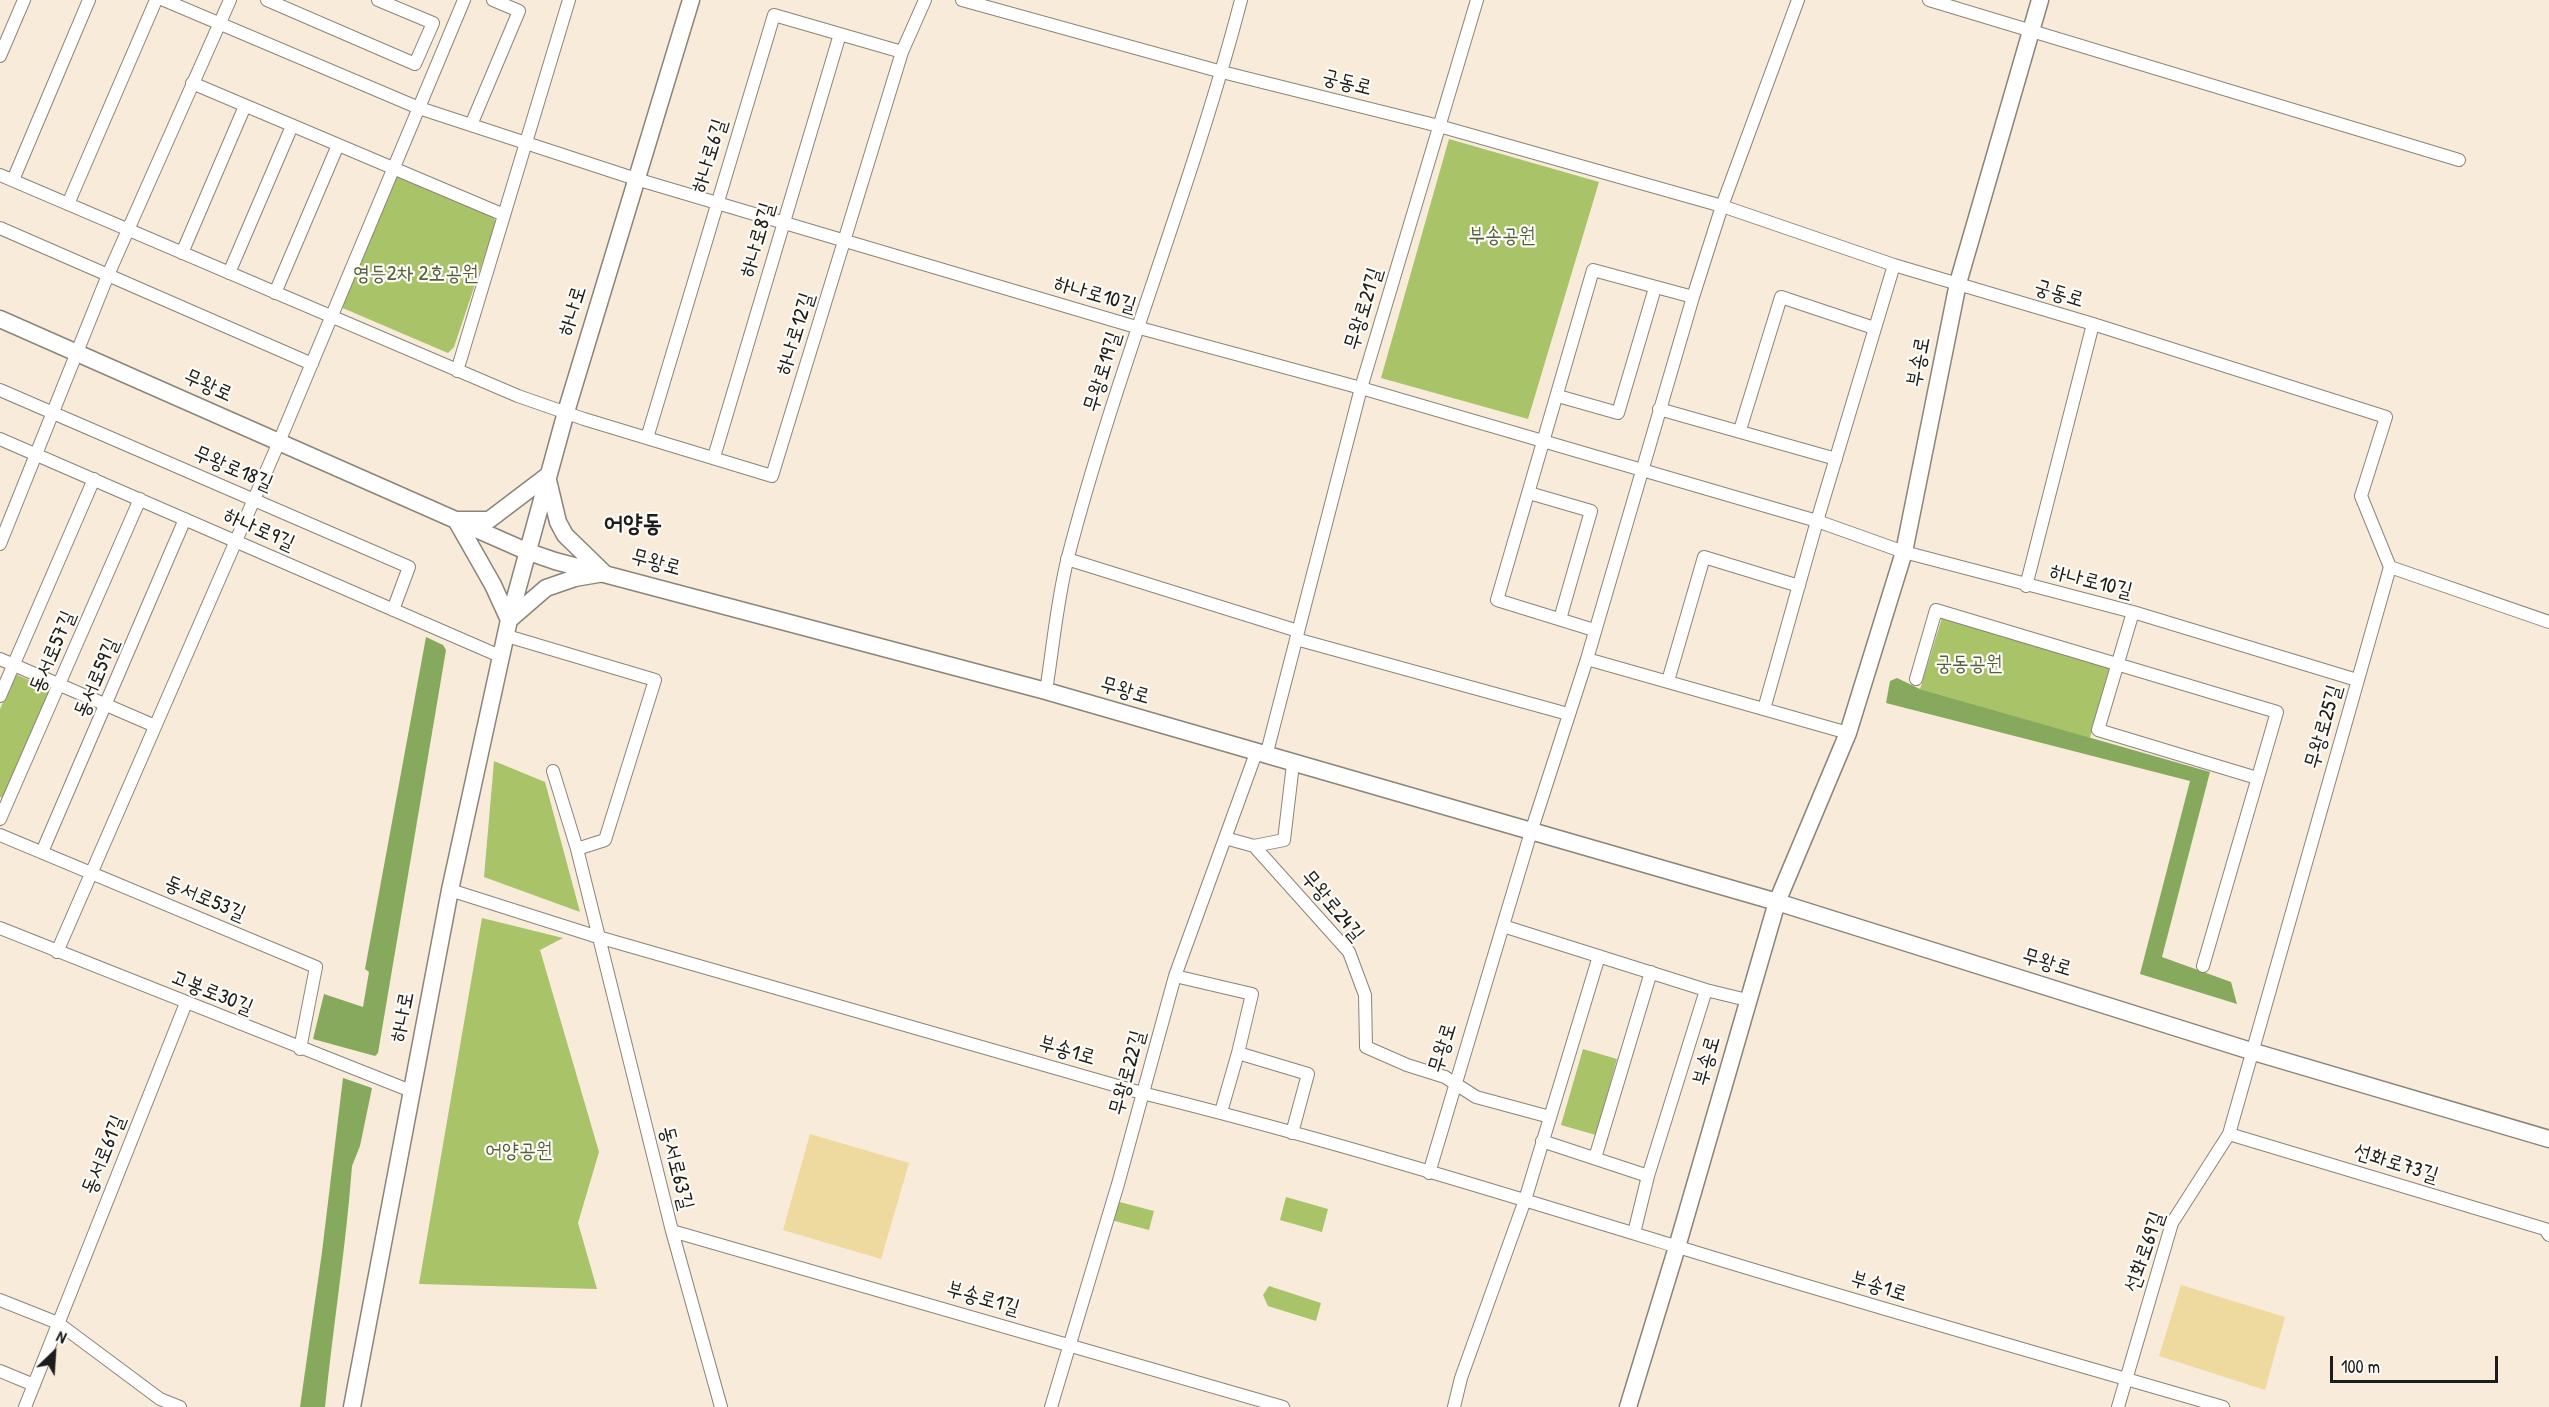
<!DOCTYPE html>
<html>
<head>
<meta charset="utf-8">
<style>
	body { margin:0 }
	#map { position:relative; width:2549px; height:1407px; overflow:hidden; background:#f8ebd9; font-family:"Patrick Hand",sans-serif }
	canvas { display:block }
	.north { position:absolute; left:24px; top:1323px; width:60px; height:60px; -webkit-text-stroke:4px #fdfcf7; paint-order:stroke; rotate:25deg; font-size:16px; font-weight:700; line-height:24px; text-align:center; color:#1c1c1c }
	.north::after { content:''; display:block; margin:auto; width:21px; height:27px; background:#1c1c1c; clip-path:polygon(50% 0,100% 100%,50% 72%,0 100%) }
	.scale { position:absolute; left:2330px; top:1356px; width:168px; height:27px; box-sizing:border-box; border:3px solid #1c1c1c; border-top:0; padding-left:8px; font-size:18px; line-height:21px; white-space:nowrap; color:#1c1c1c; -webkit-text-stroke:4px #fdfcf7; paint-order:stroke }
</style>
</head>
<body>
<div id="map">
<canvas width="2549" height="1407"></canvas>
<div class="north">N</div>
<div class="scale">100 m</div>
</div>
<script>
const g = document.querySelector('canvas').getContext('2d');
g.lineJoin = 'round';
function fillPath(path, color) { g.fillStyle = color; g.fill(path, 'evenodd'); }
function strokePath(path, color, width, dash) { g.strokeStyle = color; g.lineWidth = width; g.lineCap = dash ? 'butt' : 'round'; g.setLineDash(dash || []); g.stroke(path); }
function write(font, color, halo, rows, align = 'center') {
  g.font = font + ' "Patrick Hand","Poor Story",sans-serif'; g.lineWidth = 4.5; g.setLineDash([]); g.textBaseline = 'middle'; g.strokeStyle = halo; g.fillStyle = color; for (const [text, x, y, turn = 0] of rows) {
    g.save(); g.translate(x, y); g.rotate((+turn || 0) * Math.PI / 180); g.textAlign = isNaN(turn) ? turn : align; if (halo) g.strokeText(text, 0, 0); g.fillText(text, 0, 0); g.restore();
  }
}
fillPath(new Path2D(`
	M1449,139L1599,182L1528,419L1381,378Z
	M395,173L491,213L496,222L454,347L448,353L338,306Z
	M1942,618L2110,666L2090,738L1920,689Z
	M15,674L52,690L5,799L0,797V709Z
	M494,761L545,782L580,912L484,877Z
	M482,918L563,938L540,950L599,1152L578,1223L597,1289L419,1284Z
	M1583,1049L1617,1059L1596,1135L1561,1125Z
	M1286,1197L1328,1209L1322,1232L1280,1220Z
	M1112,1200L1154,1211L1149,1230L1107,1219Z
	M1269,1286L1321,1303L1316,1321L1268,1306L1263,1295Z`), '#a9c369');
fillPath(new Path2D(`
	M426,637L443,645L446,650L378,1053L375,1056L313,1039L324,994L363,1007L369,972L365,969Z
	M1897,678L1920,689L2210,772L2162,957L2231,982L2237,1004L2140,974L2190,781L1886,703L1890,681Z
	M343,1078L372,1088L360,1146L352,1166C346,1247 333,1326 325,1407H300L322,1252Z`), '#86a95d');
fillPath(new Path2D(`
	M810,1134L909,1163L881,1259L783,1230Z
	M2181,1285L2285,1317L2265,1390L2159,1356Z`), '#eeda9e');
const street = new Path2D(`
	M164,0L419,108L636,179L1136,327L1361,388L1817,521L1904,552L2133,612L2357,680
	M267,0L415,64L433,23L378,0
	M962,0L1222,72L1439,126L1722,206L1894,265L2093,324L2386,417L2361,496L2390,567L2229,1134L2172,1223L2118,1407
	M1929,0L2459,160
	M0,56L24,0
	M192,83L504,215
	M471,125L519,11L493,0
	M0,175L518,396L584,419L772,476L902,52L925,0
	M13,180L89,0
	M68,204L156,0
	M0,228L312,364
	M182,253L245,106
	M229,273L292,126
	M275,293L338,145
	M457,371L569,0
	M0,390L409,567L393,610
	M1558,396L1618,413L1655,288
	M1659,409L1836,459
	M1740,430L1781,297L1874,328
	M647,438L774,15L902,52
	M0,439L502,657
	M714,457L840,34
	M1529,493L1591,511L1560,619
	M0,544L108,275L230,0
	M1067,559L1298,631
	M2390,567L2549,622
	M2026,586L2093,324
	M2133,612L2098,730L2257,778
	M1594,630L1497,600L1593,270L1693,297
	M507,636L655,680L605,840L577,849
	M1296,639L1568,714
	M0,659L155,726
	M1587,659L1848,733
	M1916,679L1936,610L2277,712L2203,966
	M1668,681L1704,557L1799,586
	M1046,691C1053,647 1057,600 1068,557C1117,368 1192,188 1241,0
	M0,696L94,479
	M1764,709L1817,521L1894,265
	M1266,756L1361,388L1477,0
	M553,771L577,849L672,1231L721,1407
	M0,819L140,499
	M0,835L316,967L300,1049
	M1225,838L1254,846L1349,952L1365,995L1366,1047L1407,1065L1445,1077L1476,1097L1550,1117
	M1254,846L1284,840L1293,764
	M42,852L185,519
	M450,890L598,937L1142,1093C1321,1137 1499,1192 1675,1246C1857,1302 2040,1354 2223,1407
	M1503,926L1706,990L1747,1000
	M0,928L411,1091
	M57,952L279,442L464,0
	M1175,976L1252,994L1238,1053
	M1221,1112L1238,1053L1308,1074L1292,1133
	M2229,1134L2545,1229L2549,1235
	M1542,1141L1648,1176
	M1595,1158L1651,972
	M1429,1173L1531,832L1587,659L1693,297L1722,206L1798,0
	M672,1231L1283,1407
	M1634,1233L1648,1176L1706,990
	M0,1300L58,1323L160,1399L180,1407
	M0,1371L34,1385
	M25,1407L186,1003
	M1051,1407L1118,1184L1175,976L1256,753
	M1454,1407L1461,1378L1525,1200L1599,956`);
const secondary = new Path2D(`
	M0,319L526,551L555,561L1046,691L1777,902L2254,1052L2549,1139
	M547,476L558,522L565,535L604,573L575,578L546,588L509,620L493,585L456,520H489Z
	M352,1407L450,890L509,620L566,412L691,0
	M1628,1407L1677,1247L1777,902L1848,733L1904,552L1958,283L2040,0`);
strokePath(street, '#8a847a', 14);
strokePath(secondary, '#8a847a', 19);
strokePath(street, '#fff', 12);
strokePath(secondary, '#fff', 16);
write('21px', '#1c1c1c', '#fdfcf7', [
	["궁동로",1347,83,14],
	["하나로6길",710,156,-73],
	["하나로8길",758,240,-74],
	["궁동로",2059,294,17],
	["하나로10길",1095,295,16],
	["무왕로21길",1364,309,-73],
	["하나로",573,311,-73],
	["하나로12길",796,334,-73],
	["부송로",1919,362,-79],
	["무왕로19길",1103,372,-73],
	["무왕로",208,386,24],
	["무왕로18길",233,469,23],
	["하나로9길",259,530,24],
	["무왕로",656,563,15],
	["하나로10길",2091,582,14],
	["동서로57길",53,652,-67],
	["동서로59길",97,678,-67],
	["무왕로",1125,691,16],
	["무왕로25길",2324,727,-74],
	["동서로53길",205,899,23],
	["무왕로24길",1332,906,50],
	["무왕로",2047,963,17],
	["고봉로30길",212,993,22],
	["하나로",403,1017,-79],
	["무왕로",1443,1048,-73],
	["부송1로",1067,1051,16],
	["부송로",1707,1061,-74],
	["무왕로22길",1128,1073,-75],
	["동서로61길",104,1155,-68],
	["선화로73길",2396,1164,17],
	["동서로63길",676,1168,76],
	["선화로69길",2145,1252,-71],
	["부송1로",1879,1287,17],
	["부송로1길",983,1299,16]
]);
write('21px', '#545f3b', '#fdfcf7', [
	["부송공원",1502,236],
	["영등2차 2호공원",416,274],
	["궁동공원",1969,664],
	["어양공원",519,1151]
]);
write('bold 24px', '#1c1c1c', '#fdfcf7', [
	["어양동",633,525]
]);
</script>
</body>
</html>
